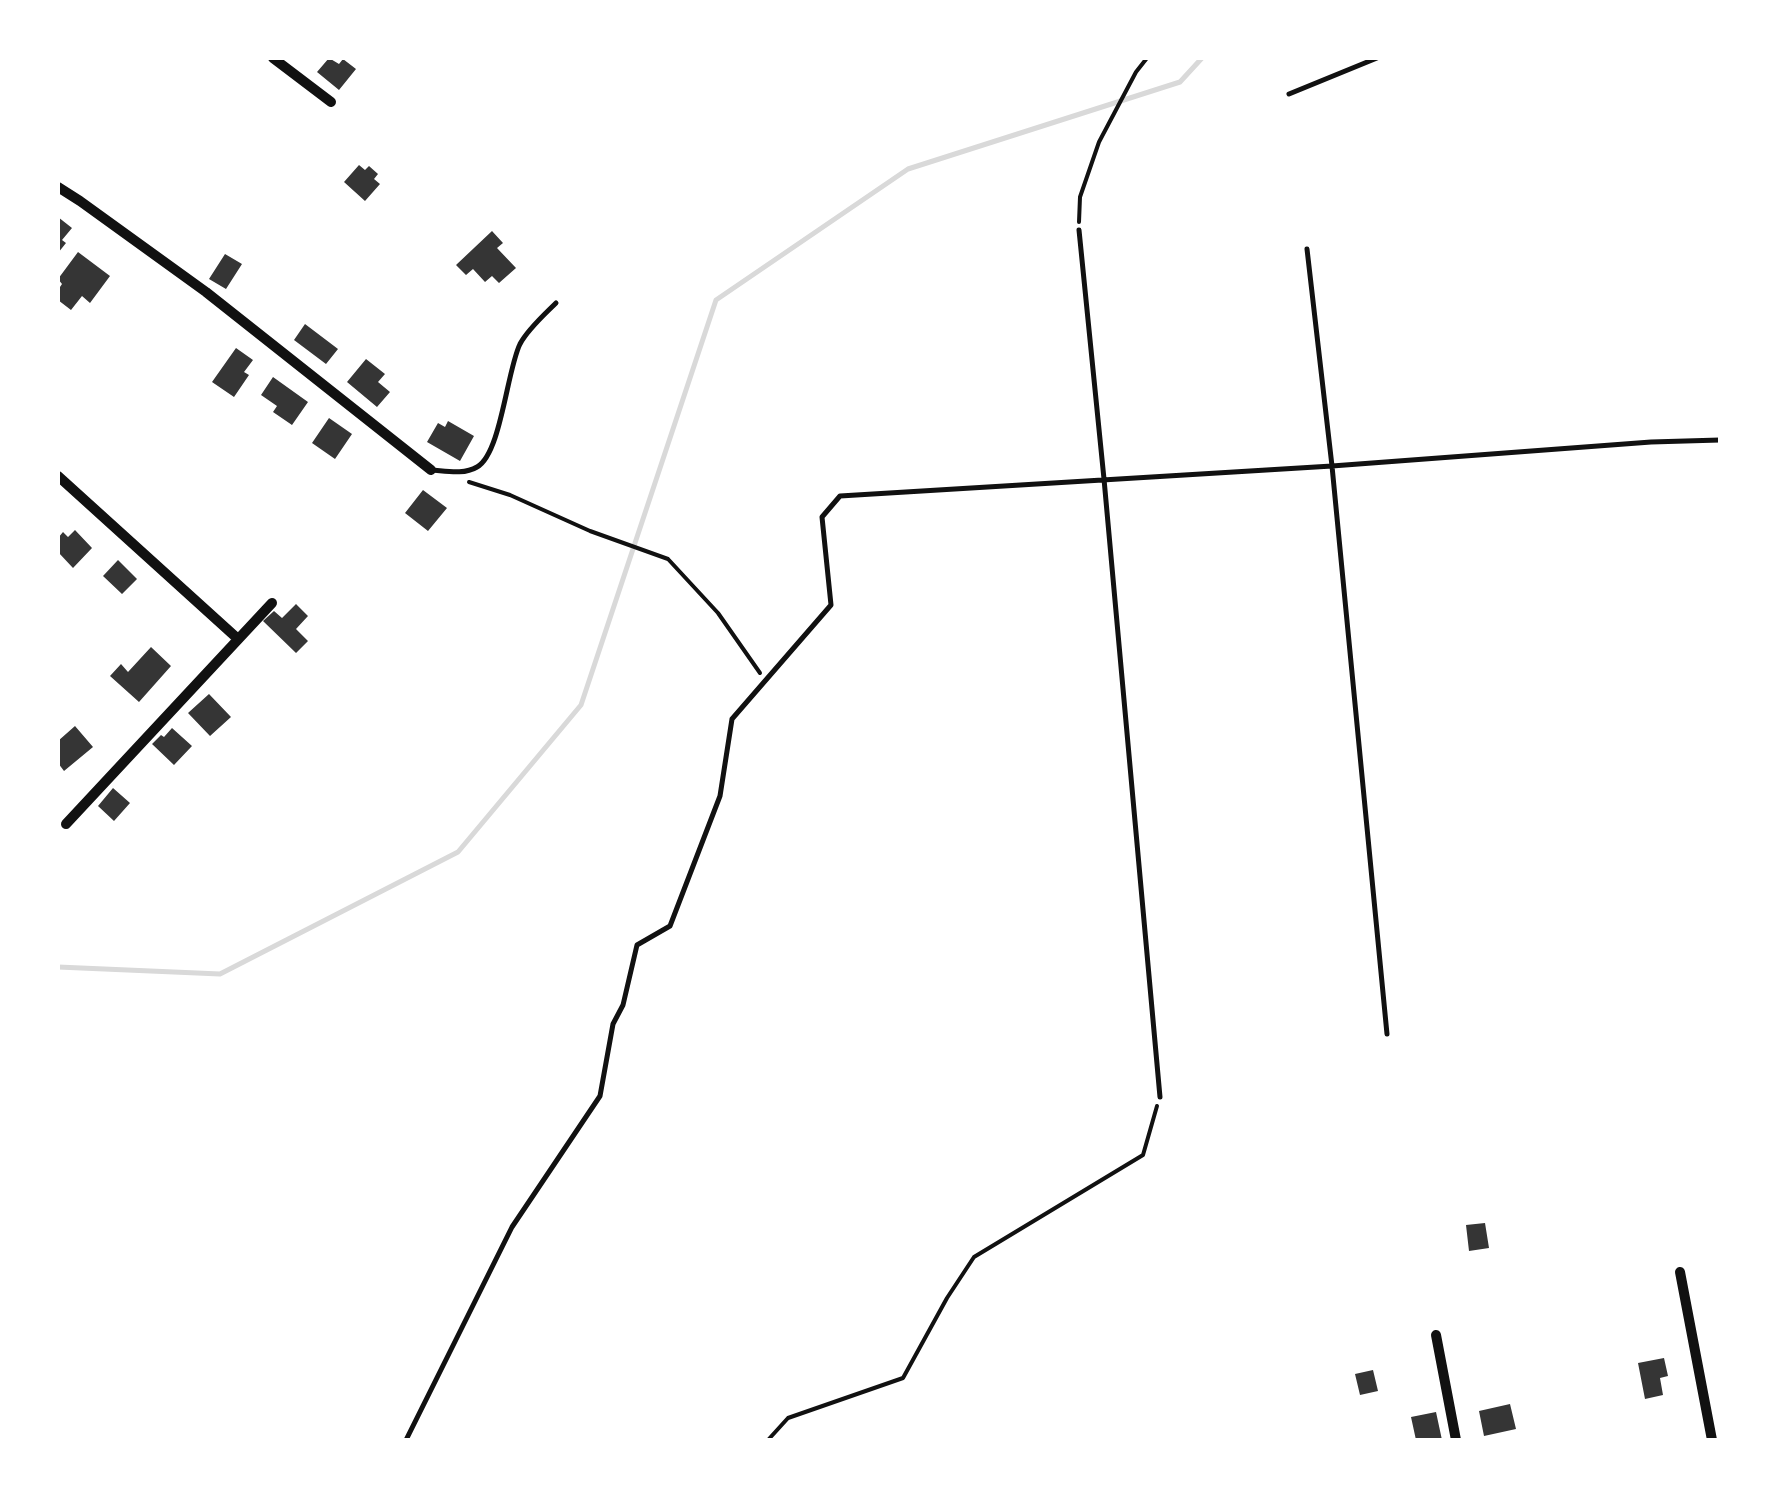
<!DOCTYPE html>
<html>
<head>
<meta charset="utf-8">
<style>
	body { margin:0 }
	#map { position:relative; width:1778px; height:1498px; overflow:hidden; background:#fff; font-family:Ubuntu,sans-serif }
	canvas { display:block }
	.frame { position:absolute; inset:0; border:60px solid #fff; pointer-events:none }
</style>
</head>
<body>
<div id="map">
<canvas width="1778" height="1498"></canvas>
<div class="frame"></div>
</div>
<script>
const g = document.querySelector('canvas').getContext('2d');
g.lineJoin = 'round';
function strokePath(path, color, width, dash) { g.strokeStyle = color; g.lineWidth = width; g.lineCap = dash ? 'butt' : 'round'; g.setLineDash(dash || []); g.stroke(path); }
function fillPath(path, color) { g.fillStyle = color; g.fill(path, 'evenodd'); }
strokePath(new Path2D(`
	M58,967L220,974L458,852L581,705L716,300L908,169L1180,82L1202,58`), '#d9d9d9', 5);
fillPath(new Path2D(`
	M329,58L339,64L343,59L356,69L339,90L317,72Z
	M359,165L365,170L369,166L378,174L374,179L380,184L365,201L344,182Z
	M58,217L72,228L62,240L66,243L58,253Z
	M492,231L503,243L497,248L516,268L499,283L492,276L485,282L473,269L466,275L456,265Z
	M78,252L110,276L90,303L82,296L71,310L58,300V290L62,284L58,279Z
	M225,254L242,264L226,289L209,279Z
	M305,324L338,349L326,364L294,340Z
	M236,348L253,360L244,372L249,375L234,397L212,382Z
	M366,359L385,374L378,382L390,392L377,407L347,382Z
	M273,377L308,402L292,425L273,412L277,406L261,395Z
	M329,418L352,434L335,459L312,443Z
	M448,421L474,436L460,461L427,442L438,423L445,427Z
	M423,490L447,508L428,531L405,513Z
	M75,530L92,548L73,568L58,552V538L63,532L68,537Z
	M118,560L137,579L122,594L103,576Z
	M296,604L308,616L296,629L308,641L296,653L263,621L274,611L282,618Z
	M151,647L171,666L139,702L110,676L121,664L128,672Z
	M209,694L231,717L210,736L188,713Z
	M75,726L93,747L64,771L58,763V741Z
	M172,728L192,746L174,765L152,744L161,735L164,737Z
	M113,788L130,803L114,821L98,806Z
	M1485,1223L1489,1248L1469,1251L1466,1225Z
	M1664,1358L1668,1376L1660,1378L1663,1395L1645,1399L1638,1363Z
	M1373,1370L1378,1391L1360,1395L1355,1374Z
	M1510,1404L1516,1429L1484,1436L1479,1411Z
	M1436,1412L1442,1440H1416L1411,1417Z`), '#353535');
strokePath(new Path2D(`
	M1079,222L1080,197L1099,142L1136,72L1147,58
	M469,482L510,495L590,531L668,559L718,613L760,673
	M768,1440L788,1418L903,1378L947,1298L974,1257L1143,1155L1157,1106`), '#111', 4);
strokePath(new Path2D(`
	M1289,94L1377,58
	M1079,230L1104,479L1160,1097
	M1307,249L1332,466L1387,1034
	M431,470C446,471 464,475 477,467C501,454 507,370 520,344C528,329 544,315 556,303
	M406,1440L512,1227L600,1096L613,1024L623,1005L637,945L670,926L720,796L732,719L831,605L822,517L840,496L1332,466L1651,442L1720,440`), '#111', 5);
strokePath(new Path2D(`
	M273,58L331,102
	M58,187L80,201L206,292L431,470
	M58,476L238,639
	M66,824L272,603
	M1680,1272L1712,1440
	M1436,1335L1456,1440`), '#111', 10);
</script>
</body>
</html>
